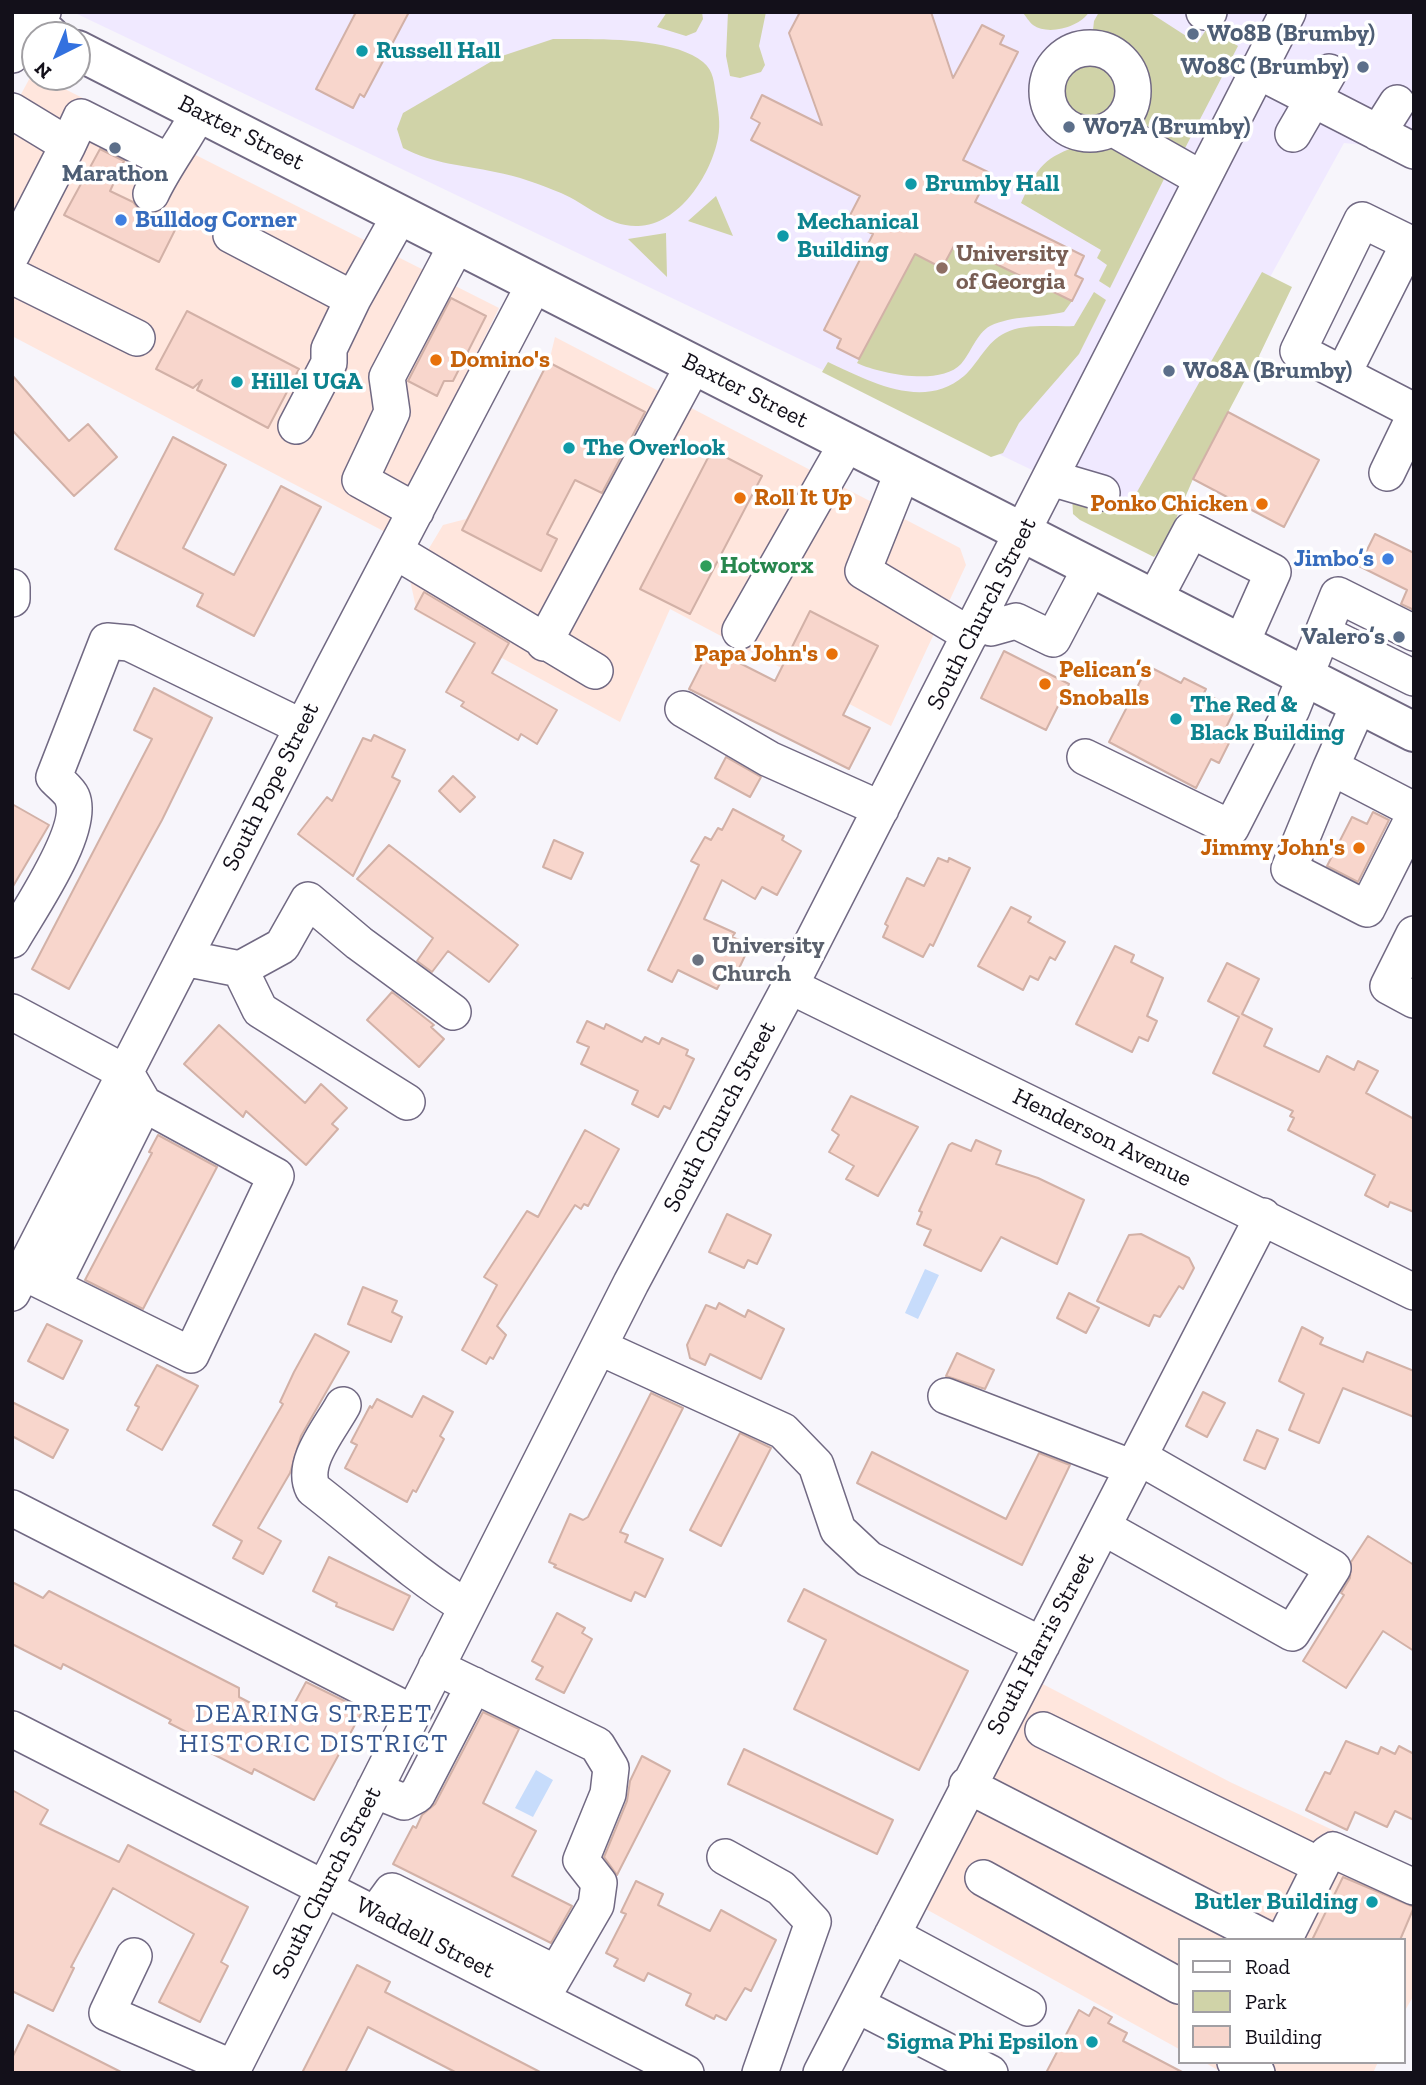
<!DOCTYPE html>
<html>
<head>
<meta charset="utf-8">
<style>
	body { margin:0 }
	#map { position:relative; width:1426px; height:2085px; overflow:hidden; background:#f7f5fb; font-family:"Zilla Slab",serif }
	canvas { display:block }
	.frame { position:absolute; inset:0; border:14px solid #13101a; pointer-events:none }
	.legend { position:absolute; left:1178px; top:1938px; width:228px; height:126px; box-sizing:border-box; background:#fff; border:2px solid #a19fa3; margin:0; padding:9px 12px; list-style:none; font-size:21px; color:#13101a }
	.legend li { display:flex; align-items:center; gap:14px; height:35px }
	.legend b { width:35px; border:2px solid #a19fa3 }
	.north { position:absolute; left:21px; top:21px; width:70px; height:70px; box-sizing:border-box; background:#fff; border:2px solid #a19fa3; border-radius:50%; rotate:223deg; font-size:19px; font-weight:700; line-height:28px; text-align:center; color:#13101a }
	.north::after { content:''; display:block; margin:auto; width:24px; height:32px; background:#3371df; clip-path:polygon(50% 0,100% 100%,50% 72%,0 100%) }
</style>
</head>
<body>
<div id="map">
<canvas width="1426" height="2085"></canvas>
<div class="frame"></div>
<ul class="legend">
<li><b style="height:9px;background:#fff"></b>Road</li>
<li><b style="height:19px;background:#d0d3a8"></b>Park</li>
<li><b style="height:19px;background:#f8d6cc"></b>Building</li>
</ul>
<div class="north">N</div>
</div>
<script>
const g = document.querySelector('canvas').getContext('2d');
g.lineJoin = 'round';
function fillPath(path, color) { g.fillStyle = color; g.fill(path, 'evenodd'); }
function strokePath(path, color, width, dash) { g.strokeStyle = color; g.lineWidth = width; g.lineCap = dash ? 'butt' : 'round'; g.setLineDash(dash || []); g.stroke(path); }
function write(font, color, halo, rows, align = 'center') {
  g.font = font + ' "Zilla Slab",serif'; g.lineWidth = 7; g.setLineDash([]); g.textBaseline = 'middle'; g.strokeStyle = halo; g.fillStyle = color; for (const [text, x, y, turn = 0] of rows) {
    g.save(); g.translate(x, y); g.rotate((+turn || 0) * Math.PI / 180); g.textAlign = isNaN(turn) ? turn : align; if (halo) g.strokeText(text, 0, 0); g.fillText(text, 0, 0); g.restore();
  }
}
fillPath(new Path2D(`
	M33,72L35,77H41L499,308L389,534L12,336V111Z
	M555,337L960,548L966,565L891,726L670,609L620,722L417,612L410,580L443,525L466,519L548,366Z
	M1037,1681L1230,1782L1414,1868V1995L1403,2014V1940H1179V2049L924,1908Z
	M1204,2062H1378L1373,2073H1223Z`), '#ffe6dd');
fillPath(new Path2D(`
	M73,12H1414V150L1344,143L1210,386L1143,523Z`), '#f0e9ff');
fillPath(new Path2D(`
	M667,12H702L703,19L696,32L686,36L657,27Z
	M728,12H766L759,46L765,65L761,72L740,78L730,76L726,56Z
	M1022,12H1089C1080,27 1048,36 1033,25C1029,22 1026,16 1022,12Z
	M1099,12H1149L1197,43L1208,27L1238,46L1182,154L1144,132C1141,120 1146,111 1148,100C1152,64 1128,35 1093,30L1094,21Z
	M553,39C592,39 672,36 703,62C714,71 714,83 716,96C718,110 721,123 718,138C711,175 679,225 638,226C608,227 587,204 561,193C539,184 518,176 495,172C463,165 433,164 403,148L397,129L403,113L499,57Z
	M1060 89a29 29 0 1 1 58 0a29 29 0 1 1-58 0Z
	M1075,147H1113L1166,175L1110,288L1099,281L1107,265L1097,258L1101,250L1021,203C1036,171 1041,159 1075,147Z
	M716,196L733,236L688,221Z
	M666,233L667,277L628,239Z
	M955,244L1072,301L1064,312C1039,318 1013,315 990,326C976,334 971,353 961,364C941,386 880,374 857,363L915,254Z
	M1262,272L1292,287L1259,356L1263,369L1255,370L1244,382L1193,479L1166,542L1154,557L1080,520L1073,514L1072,495L1125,513Z
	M1094,292L1106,300L1079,354L1019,423L1003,453L991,457L822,372L828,362C869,381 923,411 964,376C978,364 987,341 1005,333C1024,323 1053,327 1074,326Z`), '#d0d3a8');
fillPath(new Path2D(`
	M925,1269L939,1275L918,1319L905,1313Z
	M536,1770L553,1780L533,1817L515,1808Z`), '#c7dcfb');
const building = new Path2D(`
	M356,12H409L364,97L360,94L353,108L316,89Z
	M800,12H931L953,78L982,25L1004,36L1000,44L1018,52L963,160L990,173L975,202L1084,256L1075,275L1083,279L1072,301L955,244L942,268L915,254L859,359L837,348L841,339L824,330L873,234L847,221L860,196L751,140L760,123L751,118L762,95L822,125L789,33Z
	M100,149L124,161L110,191L133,202L141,212L155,213L178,224L159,262L64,215Z
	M451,298L486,316L453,381H444L437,396L408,381Z
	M187,311L299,369L268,428L197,390L202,380L193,388L156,369Z
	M548,362L645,412L602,493L575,480L547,534L557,539L541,571L462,530Z
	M12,375L69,441L88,424L117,457L74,496L12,430Z
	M1228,412L1319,460L1284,527L1193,479Z
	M173,437L226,465L183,548L234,575L281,486L321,507L254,636L197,606L203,594L115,549Z
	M712,450L762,476L690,614L640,589Z
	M1375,534L1414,553V610L1401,604L1407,590L1359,566Z
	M424,592L509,643L492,673L557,710L537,744L521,734L518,740L461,706L464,702L446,692L475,643L415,609Z
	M810,611L878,646L843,715L870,728L849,769L689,689L710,648L775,681Z
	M1004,651L1069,684L1046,730L981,698Z
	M1148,666L1181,683L1184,678L1206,689L1204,693L1235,709L1222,736L1230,741L1219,763L1211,759L1196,788L1109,742Z
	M154,688L212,718L162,820L69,989L32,969L152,739L134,730Z
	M374,735L405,750L392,777L400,781L353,876L298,834L327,797L332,801L363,738L371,741Z
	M726,757L761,777L750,797L715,778Z
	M453,776L475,797L460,812L439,791Z
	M12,804L49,825L12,888Z
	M733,809L784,836L782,840L801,851L777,895L762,887L755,899L722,880L704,919L735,933L732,937L750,945L734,979L725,974L717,989L678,970L672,982L648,970L699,865L691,861L705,837L711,840L718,828L722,830Z
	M1373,812L1389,820L1358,882L1327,866L1352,817L1367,824Z
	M554,840L583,853L571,879L543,867Z
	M389,845L518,945L489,982L448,951L432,972L417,961L433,938L357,879Z
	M938,858L948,862L949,858L970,868L933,946L930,944L923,957L883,937L888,926L885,924L907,878L924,886Z
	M1011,907L1031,917L1028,922L1065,942L1055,960L1050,957L1038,980L1030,976L1023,990L978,966Z
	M1115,946L1134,955L1131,962L1163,978L1147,1016L1157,1021L1148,1041L1139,1037L1132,1052L1076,1024Z
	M1227,963L1259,979L1242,1014L1272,1029L1264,1046L1319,1072L1327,1056L1354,1070L1358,1061L1378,1071L1366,1093L1414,1119V1212L1390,1202L1388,1207L1365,1195L1375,1175L1288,1130L1294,1118L1290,1116L1293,1111L1213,1073L1239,1017L1208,1001Z
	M392,992L434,1025L431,1027L444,1039L419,1067L367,1020Z
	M587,1021L604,1029L606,1024L642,1042L645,1037L659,1044L662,1038L688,1050L686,1055L694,1059L670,1109L664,1106L658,1117L632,1104L638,1091L581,1064L589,1047L577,1042Z
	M219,1025L305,1103L321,1084L347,1108L332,1124L338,1129L306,1165L246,1111L243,1117L184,1064Z
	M851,1096L918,1127L878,1196L846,1179L854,1166L829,1152L839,1135L832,1130Z
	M585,1130L619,1149L588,1206L584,1204L581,1209L575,1205L497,1326L506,1335L493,1359L490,1357L486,1364L462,1350L497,1285L484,1277L527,1211L538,1217Z
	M158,1135L217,1167L143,1309L85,1280L152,1153L149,1152Z
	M976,1140L1001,1151L996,1164L1038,1178L1084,1200L1057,1264L1001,1237L981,1271L924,1245L931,1230L917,1224L922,1212L919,1211L949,1145L952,1143L971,1151Z
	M727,1214L771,1235L757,1264L748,1260L744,1268L709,1252Z
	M1141,1234L1189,1258L1194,1268L1183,1289L1179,1286L1160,1317L1154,1315L1149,1326L1097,1301L1129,1235Z
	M363,1287L397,1301L392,1312L402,1317L391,1342L348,1324Z
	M1069,1293L1099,1308L1086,1333L1057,1318Z
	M719,1303L745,1317L748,1310L784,1329L761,1379L710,1354L705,1365L690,1358L687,1345L706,1305L716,1309Z
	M47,1324L82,1341L63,1379L28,1361Z
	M1302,1327L1323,1338L1320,1344L1363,1362L1367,1352L1414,1371V1417L1343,1388L1319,1443L1289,1430L1304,1394L1279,1381Z
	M315,1334L349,1352L301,1436L290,1473L258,1528L281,1541L263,1574L233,1558L242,1541L213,1525L283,1404L280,1402L294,1372Z
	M957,1353L994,1370L985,1389L946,1376Z
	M157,1365L198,1386L162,1450L127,1430L139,1407L135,1405Z
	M1203,1392L1225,1403L1207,1437L1186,1426Z
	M651,1393L683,1408L620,1532L628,1535L625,1542L663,1559L645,1597L635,1592L631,1601L554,1567L556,1565L549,1562L570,1514L583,1520L588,1517Z
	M423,1396L453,1412L440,1436L444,1439L416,1492L413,1490L407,1502L345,1468L357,1445L351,1442L370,1406L372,1408L377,1399L412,1417Z
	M12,1402L68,1430L53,1458L12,1436Z
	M1257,1430L1278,1439L1265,1469L1244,1460Z
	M740,1433L771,1448L721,1546L690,1530Z
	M872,1452L1006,1519L1039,1453L1070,1465L1022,1565L857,1483Z
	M1368,1536L1414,1565V1651L1383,1631L1346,1688L1303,1661L1344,1595L1341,1593L1350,1578L1351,1562Z
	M329,1557L410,1596L393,1630L336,1606L337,1603L313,1591Z
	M12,1582L43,1598L49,1591L239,1688V1697L285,1721L306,1682L363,1710L314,1800L254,1769L252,1774L207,1751L210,1744L169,1723L171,1720L63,1664L61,1669L12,1644Z
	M804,1589L968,1671L919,1770L794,1709L826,1640L788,1621Z
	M557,1613L585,1628L582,1633L592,1639L564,1693L536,1679L543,1667L532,1661Z
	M483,1712L519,1729L483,1803L536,1831L512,1876L572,1906L551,1943L393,1864L413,1826L416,1828L422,1815L435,1804Z
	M1346,1741L1378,1754L1381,1747L1395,1754L1399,1746L1414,1754V1820L1395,1811L1387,1827L1355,1812L1347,1830L1306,1810L1325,1772L1330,1774Z
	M744,1749L893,1820L877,1854L728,1784Z
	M642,1756L670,1771L617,1875L604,1857L627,1801L630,1781Z
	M12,1790L48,1810L40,1824L119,1862L128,1845L248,1907L221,1962L228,1966L200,2022L159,2002L194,1934L113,1888L71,1967L74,1968L53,2011L12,1991Z
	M1343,1877L1414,1907L1400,1940H1312Z
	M636,1881L663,1894L658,1905L710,1931L721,1910L776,1940L751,1991L745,1988L726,2020L716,2015L714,2019L686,2005L691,1994L648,1973L644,1981L614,1966L618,1959L606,1953L626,1914L621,1912Z
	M357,1965L390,1982L385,1992L542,2073H457L368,2027L345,2073H302Z
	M1094,2007L1112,2017L1108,2023L1127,2033L1123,2041L1184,2073H1046L1079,2010L1089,2016Z
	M28,2025L123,2073H12V2058Z`);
fillPath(building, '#f8d6cc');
strokePath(building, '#d2b1a7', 2);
const minor = new Path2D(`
	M1204,12H1209
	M1047 91a43 43 0 1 1 86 0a43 43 0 1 1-86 0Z
	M12,55L43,12
	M1256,70L1414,151
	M12,111L68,145L12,254
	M1112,128L1202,179
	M1378,133L1397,103
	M1293,134L1329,72
	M68,145L81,117L166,160
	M151,194C165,164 184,141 199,112
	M231,235L353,299
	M12,276L137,338
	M1343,374L1409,243L1362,220L1298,351L1414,411
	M296,426L329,363V349L353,299L400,215
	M903,471L863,571L970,635
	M1387,473L1414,417
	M1051,478L1102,493
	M416,511L360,480L392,412L387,377L457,244
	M395,551L595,671
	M12,587V599
	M1154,600L1191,530L1273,572L1241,644
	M979,621L991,628L1016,621L1053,639L1091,567
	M740,631L847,443
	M1323,633L1414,678
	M544,643L694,364
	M683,709L769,759L881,809
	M1085,757L1231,828L1292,709L1338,595L1414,633
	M1331,767L1359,704
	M1414,810L1331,767L1289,869L1367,909L1414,816
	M1414,934L1388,986L1414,1000
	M12,940C29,910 86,829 72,797C69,790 59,783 54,777L107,641L129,643L302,727
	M184,958L240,969L282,946L308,900L359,943L453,1012
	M240,969L260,1010L407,1102
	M790,986L1414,1292
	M12,1012L126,1073L144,1104L276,1176L191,1355L23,1272
	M53,1286L144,1104
	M12,1293L332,670L535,283
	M599,1347L783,1431L816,1465L838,1530L869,1559L1042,1645
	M946,1396L1133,1468
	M343,1405C330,1429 300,1463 313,1489C364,1528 412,1574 467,1607
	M12,1508L413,1713
	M1103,1527L1292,1633L1333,1568L1139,1457
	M436,1667L597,1745L611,1768L608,1794L581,1860L599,1883L596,1905L542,1998
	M12,1729L686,2073
	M1043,1730L1321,1866
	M967,1785L1269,1940
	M374,1790L404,1802L417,1795L474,1685
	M725,1857L781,1888L813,1922L760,2073
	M983,1878L1179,1986
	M376,1913L392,1891L555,1973
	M892,1935L1028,2008
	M1284,1940L1327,1854L1333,1850L1414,1887
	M134,1956L107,2013L233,2068
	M857,2005L990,2073
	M1235,2062L1257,2073
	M231,2073L631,1283L790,986L1288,12
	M821,2073L1263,1216`);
const major = new Path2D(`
	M12,16L49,35
	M77,50L1414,732`);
strokePath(minor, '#716983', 38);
strokePath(major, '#716983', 42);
strokePath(minor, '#fff', 35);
strokePath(major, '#fff', 38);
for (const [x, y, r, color] of [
	[1193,34,7,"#5c6f8a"],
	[362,51,7,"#0f9aa8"],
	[1363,67,7,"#5c6f8a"],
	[1069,127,7,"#5c6f8a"],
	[115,148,7,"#5c6f8a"],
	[911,184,7,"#0f9aa8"],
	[121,220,7,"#3f7fe0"],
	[783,236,7,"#0f9aa8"],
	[942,268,7,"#8d6e63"],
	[436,360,7,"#e8710a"],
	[1169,371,7,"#5c6f8a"],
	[237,382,7,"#0f9aa8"],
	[569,448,7,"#0f9aa8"],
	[740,498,7,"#e8710a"],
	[1262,504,7,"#e8710a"],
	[1388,559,7,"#3f7fe0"],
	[706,566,7,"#2e9e5b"],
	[1399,637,7,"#5c6f8a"],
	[832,654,7,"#e8710a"],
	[1045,684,7,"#e8710a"],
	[1176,719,7,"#0f9aa8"],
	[1359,848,7,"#e8710a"],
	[698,960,7,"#6b7280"],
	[1372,1902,7,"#0f9aa8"],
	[1092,2042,7,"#0f9aa8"]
]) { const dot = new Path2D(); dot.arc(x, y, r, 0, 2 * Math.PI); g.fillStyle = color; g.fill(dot); strokePath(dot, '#fff', 2.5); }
write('bold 24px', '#4e5e75', '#fff', [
	["W08B (Brumby)",1207,34],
	["W08C (Brumby)",1349,67,"right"],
	["W07A (Brumby)",1083,127],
	["Marathon",115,174,"center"],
	["W08A (Brumby)",1183,371],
	["Valero’s",1385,637,"right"]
], 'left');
write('bold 24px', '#0d838f', '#fff', [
	["Russell Hall",376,51],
	["Brumby Hall",925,184],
	["Mechanical",797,222],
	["Building",797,250],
	["Hillel UGA",251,382],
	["The Overlook",583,448],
	["The Red &",1190,705],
	["Black Building",1190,733],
	["Butler Building",1358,1902,"right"],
	["Sigma Phi Epsilon",1078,2042,"right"]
], 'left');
write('24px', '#13101a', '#fff', [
	["Baxter Street",241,133,27],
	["Baxter Street",745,391,27],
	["South Church Street",982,614,-63],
	["South Pope Street",271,787,-63],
	["South Church Street",720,1117,-62],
	["Henderson Avenue",1102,1138,26],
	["South Harris Street",1041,1644,-62],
	["South Church Street",327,1883,-63],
	["Waddell Street",425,1938,27]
]);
write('bold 24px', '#366cbe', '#fff', [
	["Bulldog Corner",135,220],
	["Jimbo’s",1374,559,"right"]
], 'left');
write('bold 24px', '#785e54', '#fff', [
	["University",956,254],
	["of Georgia",956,282]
], 'left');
write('bold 24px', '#c56008', '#fff', [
	["Domino's",450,360],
	["Roll It Up",754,498],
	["Ponko Chicken",1248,504,"right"],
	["Papa John's",818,654,"right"],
	["Pelican’s",1059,670],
	["Snoballs",1059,698],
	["Jimmy John's",1345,848,"right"]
], 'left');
write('bold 24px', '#27864d', '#fff', [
	["Hotworx",720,566]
], 'left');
write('bold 24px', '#5b616d', '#fff', [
	["University",712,946],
	["Church",712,974]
], 'left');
g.letterSpacing = '2px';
write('26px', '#35558e', '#fff', [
	["DEARING STREET",314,1715],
	["HISTORIC DISTRICT",314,1745]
]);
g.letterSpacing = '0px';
</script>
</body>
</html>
